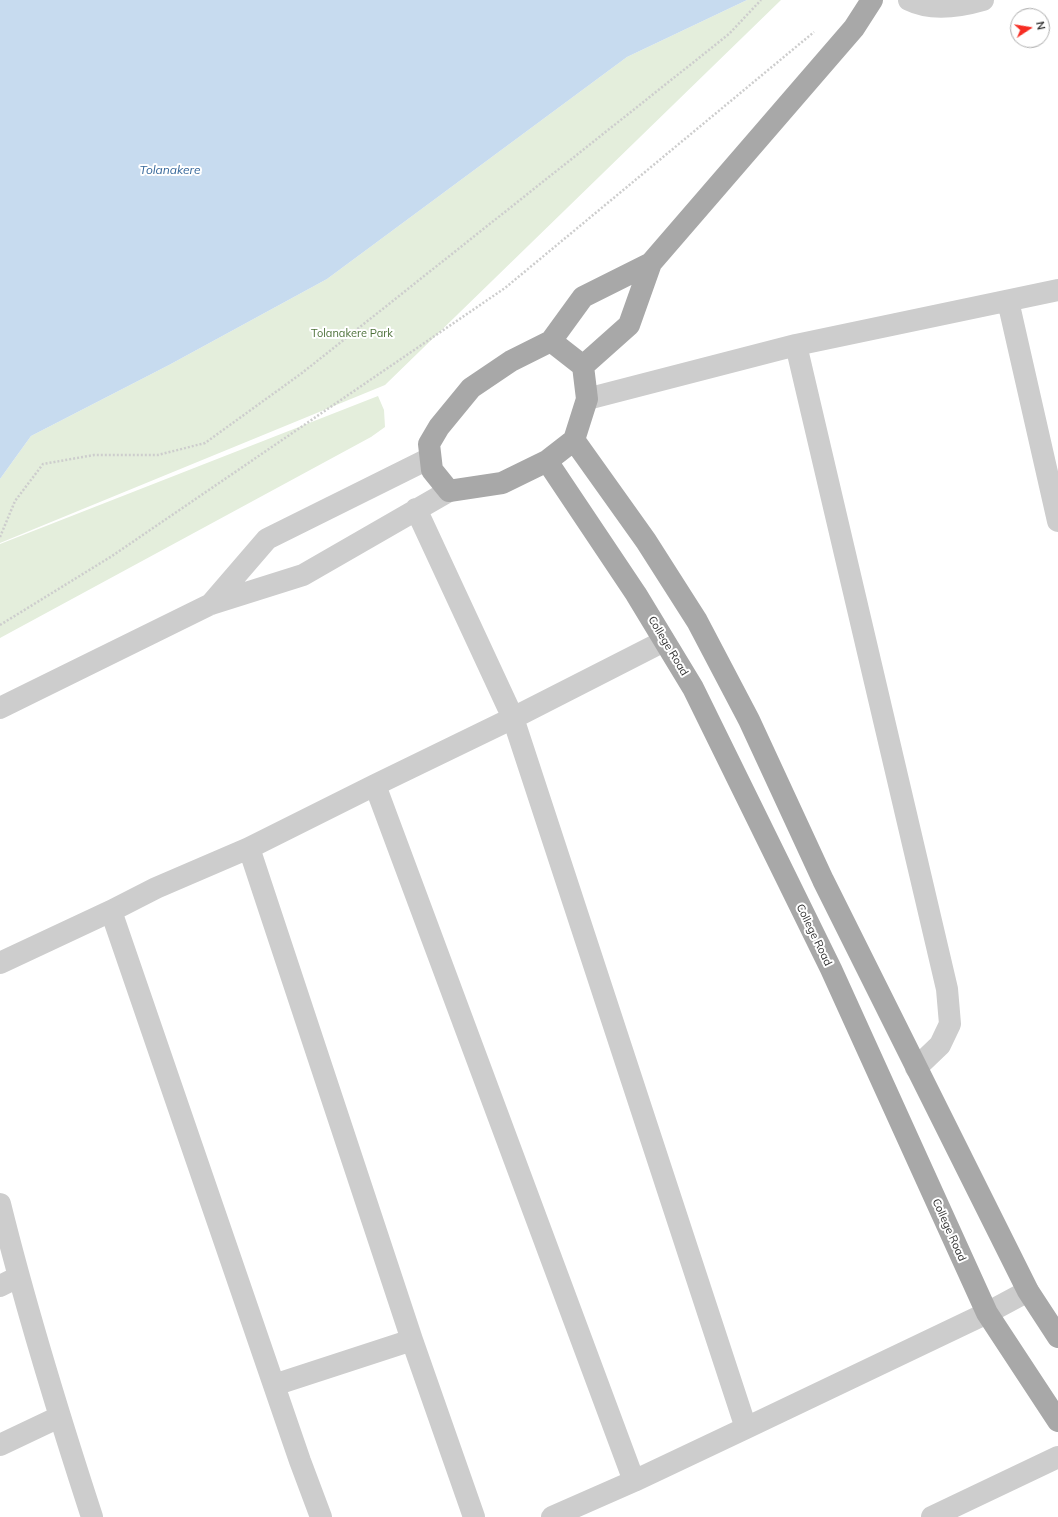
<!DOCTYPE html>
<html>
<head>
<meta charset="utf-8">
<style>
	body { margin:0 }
	#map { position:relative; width:1058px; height:1517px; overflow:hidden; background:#fff; font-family:Mulish,sans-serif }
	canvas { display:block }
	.north { position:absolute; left:1010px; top:8px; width:40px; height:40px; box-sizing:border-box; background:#fff; border:1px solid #acacac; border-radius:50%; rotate:78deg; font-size:11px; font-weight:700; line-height:16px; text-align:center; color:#303030 }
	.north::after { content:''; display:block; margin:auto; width:14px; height:18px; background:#f62d23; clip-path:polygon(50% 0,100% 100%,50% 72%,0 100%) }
</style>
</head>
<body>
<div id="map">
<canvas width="1058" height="1517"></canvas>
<div class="north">N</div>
</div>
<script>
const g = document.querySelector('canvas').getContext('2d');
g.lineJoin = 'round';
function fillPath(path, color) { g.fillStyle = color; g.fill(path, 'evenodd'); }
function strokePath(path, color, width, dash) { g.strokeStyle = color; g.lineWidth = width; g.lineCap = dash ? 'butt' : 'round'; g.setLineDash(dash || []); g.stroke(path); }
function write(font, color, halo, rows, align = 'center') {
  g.font = font + ' Mulish,sans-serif'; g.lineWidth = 4; g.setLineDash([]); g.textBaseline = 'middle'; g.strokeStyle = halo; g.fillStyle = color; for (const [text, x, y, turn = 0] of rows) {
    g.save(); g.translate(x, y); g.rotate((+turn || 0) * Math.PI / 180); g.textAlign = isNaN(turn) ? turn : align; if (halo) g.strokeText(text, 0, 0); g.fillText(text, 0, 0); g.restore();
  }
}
fillPath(new Path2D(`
	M747,0H781L385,385L0,543V479L31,436L169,365L327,279L627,57Z
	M378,396L384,410L385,427L371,437L0,638V544Z`), '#e4eedc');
fillPath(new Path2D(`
	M0,0H747L627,57L327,279L169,365L31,436L0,479Z`), '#c7dbef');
strokePath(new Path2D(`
	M0,537L15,501L43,464L94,455H158L205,443L302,373L729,34L761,0
	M0,625L112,556L505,288L814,32`), '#cdcdcd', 2.5, [2, 2]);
strokePath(new Path2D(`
	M909,0C931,11 959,7 983,0
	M1008,301L1058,521
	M796,345L947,989L950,1024L940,1045L916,1068
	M587,399L796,345L1058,290
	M416,509L513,718L746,1428
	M211,604L267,539L430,458
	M0,708L211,604L303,575L449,491
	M375,785L634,1481
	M249,848L412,1340L474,1517
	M111,911L300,1461L321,1517
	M0,963L111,911L156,888L249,848L375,785L513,718L664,641
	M0,1204C26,1309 58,1413 92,1517
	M0,1286L18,1277
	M274,1385L412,1340
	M0,1445L59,1417
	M552,1517L634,1481L746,1428L987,1313L1028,1291
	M932,1517L1058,1457`), '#cdcdcd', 22);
strokePath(new Path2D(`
	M551,341L583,366L587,399L574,440L547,461L502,483L449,491L432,470L429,444L439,427L471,388L511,361Z
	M551,341L583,297L651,263
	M583,366L629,325L651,263L854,28L872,0
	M574,440L646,541L697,621L749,720L823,880L1028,1291L1058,1337
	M547,461L636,594L693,688L831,969L987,1313L1058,1421`), '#a8a8a8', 22);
write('11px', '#4c7038', '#fff', [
	["Tolanakere Park",352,334]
]);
write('11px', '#303030', '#fff', [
	["College Road",668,646,59],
	["College Road",814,935,64],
	["College Road",949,1230,66]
]);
write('italic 12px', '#35679a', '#fff', [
	["Tolanakere",170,170]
]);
</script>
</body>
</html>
